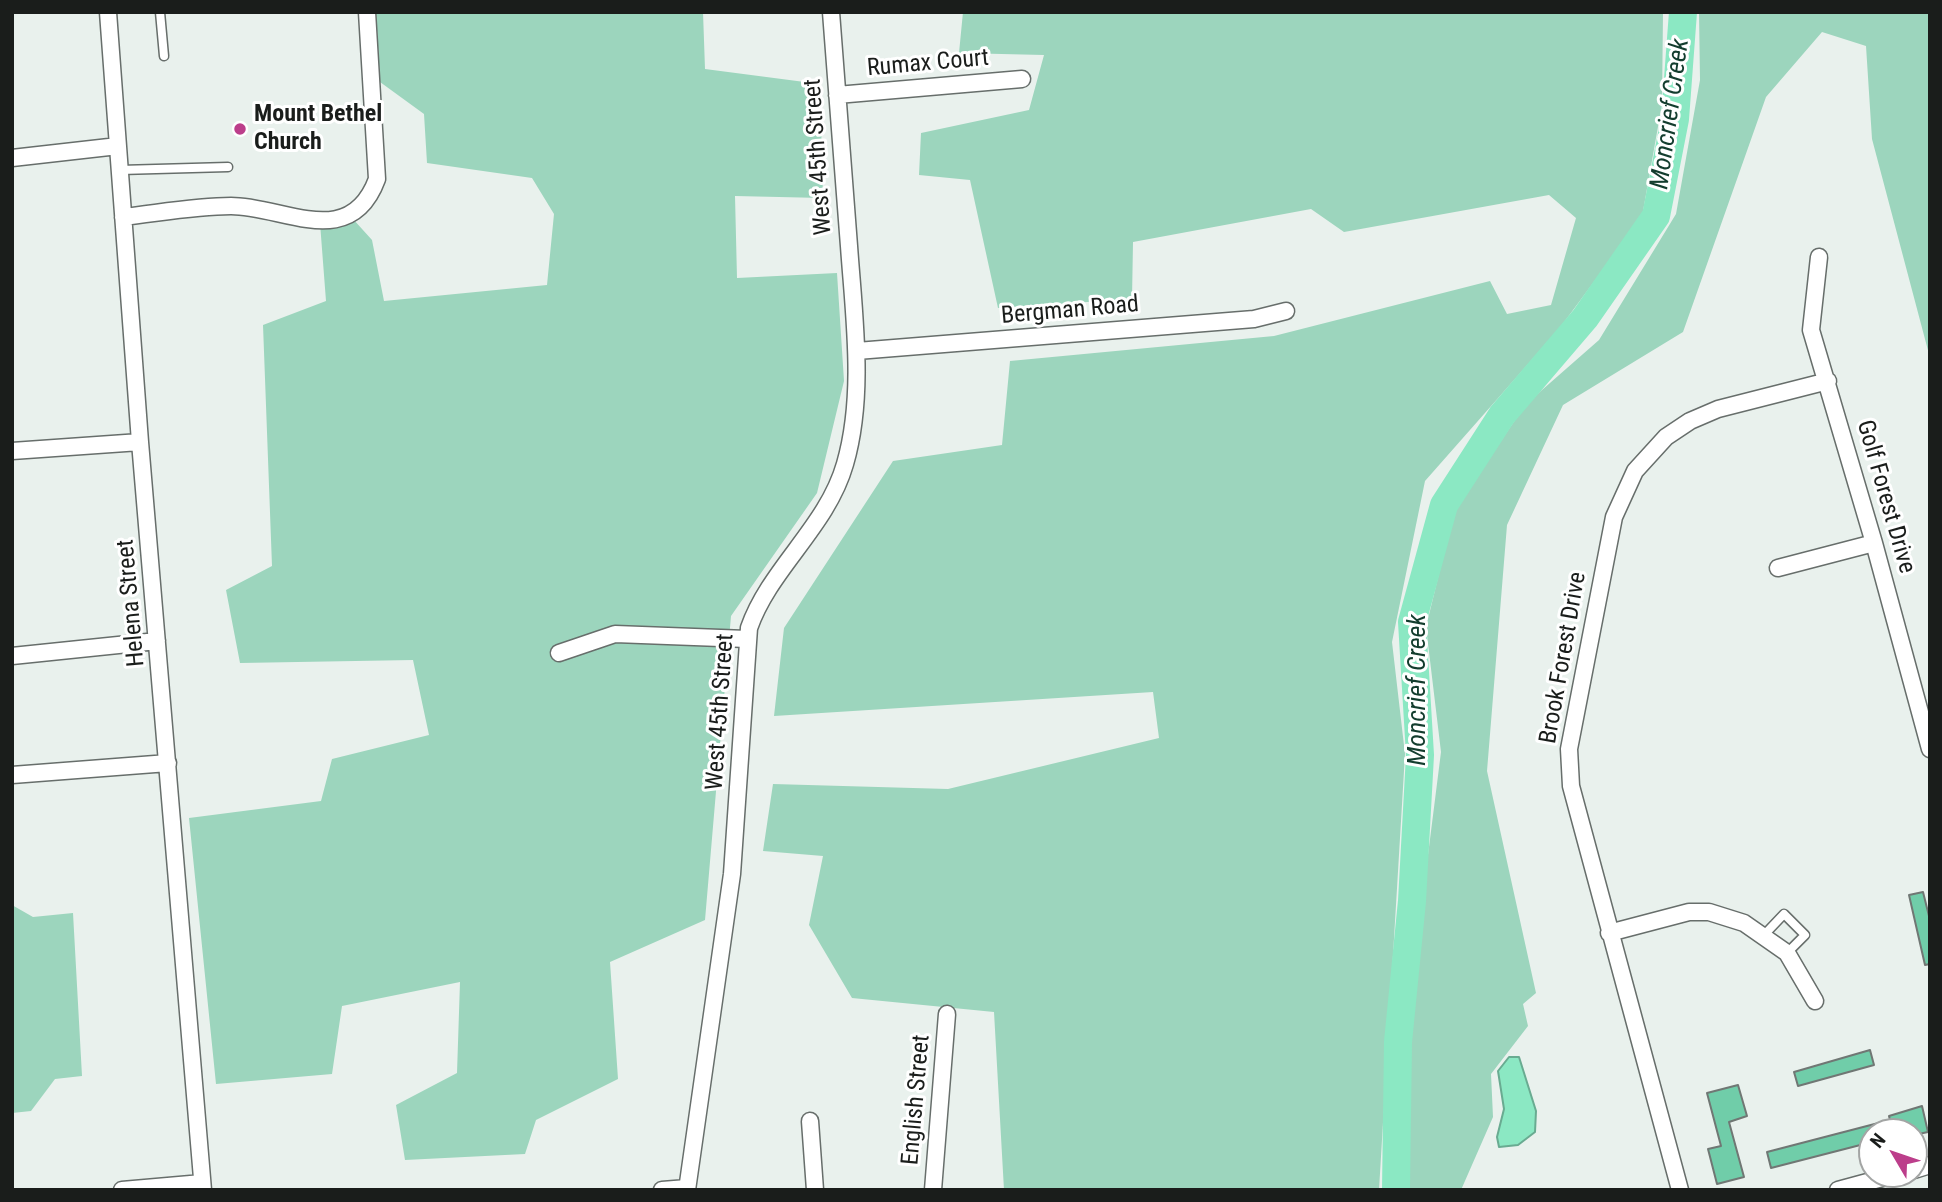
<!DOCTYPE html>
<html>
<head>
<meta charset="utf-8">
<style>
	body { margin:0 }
	#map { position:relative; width:1942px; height:1202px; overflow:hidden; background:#e9f1ed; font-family:"Roboto Condensed",sans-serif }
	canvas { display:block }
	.frame { position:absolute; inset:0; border:14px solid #1a1d1b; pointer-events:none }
	.north { position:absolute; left:1858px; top:1118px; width:70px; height:70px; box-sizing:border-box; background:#fff; border:2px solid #a3a5a4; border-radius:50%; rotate:309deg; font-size:19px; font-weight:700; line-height:28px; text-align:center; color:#1a1d1b }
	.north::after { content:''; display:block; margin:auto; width:24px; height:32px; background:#bc3e8b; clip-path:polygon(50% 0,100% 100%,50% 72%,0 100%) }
</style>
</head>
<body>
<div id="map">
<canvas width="1942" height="1202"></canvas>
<div class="frame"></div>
<div class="north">N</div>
</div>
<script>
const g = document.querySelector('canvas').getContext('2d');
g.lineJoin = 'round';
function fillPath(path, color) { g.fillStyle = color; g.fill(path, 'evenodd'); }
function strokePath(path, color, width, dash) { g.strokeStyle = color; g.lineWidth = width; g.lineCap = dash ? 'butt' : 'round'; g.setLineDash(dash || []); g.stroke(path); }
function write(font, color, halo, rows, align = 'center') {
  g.font = font + ' "Roboto Condensed",sans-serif'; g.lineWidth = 6; g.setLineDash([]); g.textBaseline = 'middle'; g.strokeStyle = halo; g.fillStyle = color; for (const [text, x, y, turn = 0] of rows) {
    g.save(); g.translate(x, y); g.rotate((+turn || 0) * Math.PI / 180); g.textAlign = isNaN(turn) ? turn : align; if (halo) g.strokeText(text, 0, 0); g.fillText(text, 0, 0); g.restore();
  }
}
fillPath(new Path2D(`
	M376,12H703L705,69L820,84L823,198L735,196L737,278L837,273L844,381L817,493L731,616L705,920L610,962L618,1079L536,1120L525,1154L405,1160L396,1105L457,1073L460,982L342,1006L332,1074L216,1084L189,818L321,801L332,759L429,735L413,660L240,663L226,590L272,566L263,325L326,301L320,223L353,219L372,240L384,301L547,285L554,214L532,178L427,163L424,114L380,82Z
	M963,12H1663L1662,104L1642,217L1559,329L1425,481L1392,642L1405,754L1379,1190H1004L994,1012L852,998L809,925L823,856L763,851L773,784L948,789L1159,738L1153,692L774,716L784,628L893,461L1002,445L1010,361L1274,336L1490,281L1507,314L1551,305L1576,218L1549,195L1344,232L1311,209L1133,242L1132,299L998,308L970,180L919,175L921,133L1029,110L1044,55L959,53Z
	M1699,12H1930V358L1872,139L1866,46L1822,32L1766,97L1683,332L1563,405L1507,525L1487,771L1536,993L1523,1004L1528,1026L1491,1074L1493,1117L1461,1190H1404V1045L1441,752L1426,627L1455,508L1526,404L1599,340L1676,214L1700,80Z
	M12,905L33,917L73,913L82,1076L55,1079L31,1111L12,1113Z`), '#9cd5bd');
const water = new Path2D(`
	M1509,1057H1519L1536,1111L1535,1132L1518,1145L1499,1147L1497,1137L1504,1109L1498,1071Z`);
fillPath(water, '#8be8c3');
strokePath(water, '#69ab91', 2);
strokePath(new Path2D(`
	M1396,1190L1398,1042L1412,901L1420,755L1412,622L1444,505L1502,415L1585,318L1656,216L1675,119L1683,12`), '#8be8c3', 28);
const building = new Path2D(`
	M1923,892L1930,920V964L1925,965L1909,895Z
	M1870,1050L1874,1065L1798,1086L1794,1072Z
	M1738,1085L1747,1116L1729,1122L1744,1177L1717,1184L1708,1149L1721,1146L1707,1093Z
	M1922,1106L1928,1132L1914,1135V1132H1872V1142L1771,1168L1767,1152L1890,1120L1889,1116Z`);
fillPath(building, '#70cda9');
strokePath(building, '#707774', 2);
const service = new Path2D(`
	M160,12L164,56
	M120,170L228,167
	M1764,935L1784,914L1805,935L1787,953`);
const minor = new Path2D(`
	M108,12L140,442L203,1190
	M837,95L1022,79
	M12,158L118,146
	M123,217C159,213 195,206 231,206C284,206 350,252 377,179L367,12
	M1819,257L1811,330L1874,543L1930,749
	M857,351L1254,319L1286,311
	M12,451L140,442
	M1778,568L1874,543
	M559,653L615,634L747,639
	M12,656L157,641
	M12,775L168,763
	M1609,933L1689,912H1709L1744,923L1787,953L1815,1001
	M810,1121L815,1190
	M1914,1170L1930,1165
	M122,1190L202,1183
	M662,1190L687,1188
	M687,1190L732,874L749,628C770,568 827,527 845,464C865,395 854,317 849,246C843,168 837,90 831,12
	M933,1190L947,1014
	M1680,1190L1571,786L1569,749L1614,517L1635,471L1666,437L1690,421L1718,409L1828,381
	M1838,1190L1897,1174`);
strokePath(service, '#676e6b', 11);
strokePath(minor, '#676e6b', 19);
strokePath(service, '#fff', 8);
strokePath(minor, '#fff', 16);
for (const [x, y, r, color] of [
	[240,129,7,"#bc3e8b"]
]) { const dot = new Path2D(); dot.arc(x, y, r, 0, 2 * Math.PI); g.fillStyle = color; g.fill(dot); strokePath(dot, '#fff', 2.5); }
write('24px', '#1a1d1b', '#fff', [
	["Rumax Court",928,64,-5],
	["West 45th Street",819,157,-94],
	["Bergman Road",1070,311,-5],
	["Golf Forest Drive",1885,497,74],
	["Helena Street",132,603,-95],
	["Brook Forest Drive",1564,658,-80],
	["West 45th Street",721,712,-86],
	["English Street",917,1100,-85]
]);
write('bold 24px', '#1a1d1b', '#fff', [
	["Mount Bethel",254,115],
	["Church",254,143]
], 'left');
write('italic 26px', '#133d2e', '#fff', [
	["Moncrief Creek",1671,114,-82],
	["Moncrief Creek",1418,690,-90]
]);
</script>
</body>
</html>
